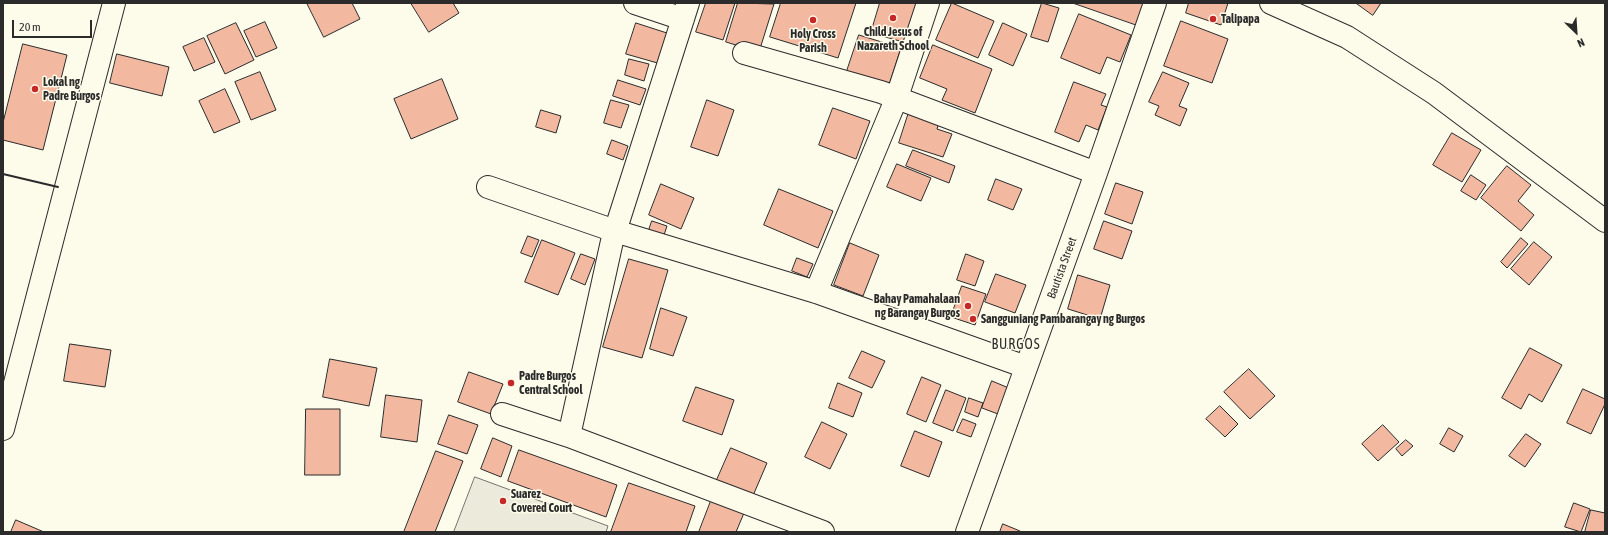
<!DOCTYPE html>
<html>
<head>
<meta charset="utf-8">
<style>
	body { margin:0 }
	#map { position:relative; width:1608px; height:535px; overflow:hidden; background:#fdfbea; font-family:"Asap Condensed",sans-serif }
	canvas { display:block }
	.frame { position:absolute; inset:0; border:4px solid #2b2b2b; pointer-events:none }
	.north { position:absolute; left:1556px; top:12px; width:40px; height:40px; -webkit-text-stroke:3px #fdfbea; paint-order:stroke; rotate:155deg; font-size:11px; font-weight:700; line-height:16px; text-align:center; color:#2b2b2b }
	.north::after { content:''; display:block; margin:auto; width:14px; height:18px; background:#2b2b2b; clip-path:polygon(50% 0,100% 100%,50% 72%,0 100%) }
	.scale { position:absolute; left:12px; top:20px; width:80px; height:18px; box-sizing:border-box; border:2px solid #2b2b2b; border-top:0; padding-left:5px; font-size:12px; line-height:14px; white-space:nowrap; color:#2b2b2b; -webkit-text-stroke:3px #fdfbea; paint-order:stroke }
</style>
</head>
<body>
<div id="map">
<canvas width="1608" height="535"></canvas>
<div class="frame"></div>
<div class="north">N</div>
<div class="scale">20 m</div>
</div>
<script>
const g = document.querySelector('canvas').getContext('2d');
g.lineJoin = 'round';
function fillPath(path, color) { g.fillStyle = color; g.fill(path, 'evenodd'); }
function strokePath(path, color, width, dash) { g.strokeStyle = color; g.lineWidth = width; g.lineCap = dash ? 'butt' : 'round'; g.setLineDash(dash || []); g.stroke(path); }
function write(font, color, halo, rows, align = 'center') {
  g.font = font + ' "Asap Condensed",sans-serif'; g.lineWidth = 3; g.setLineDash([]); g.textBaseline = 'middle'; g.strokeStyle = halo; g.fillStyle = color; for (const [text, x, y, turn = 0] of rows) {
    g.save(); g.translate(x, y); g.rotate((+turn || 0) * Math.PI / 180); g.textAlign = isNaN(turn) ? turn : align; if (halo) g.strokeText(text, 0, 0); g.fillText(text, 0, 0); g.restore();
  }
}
const green = new Path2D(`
	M475,477L608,526L606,532H454Z`);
fillPath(green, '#ecebdb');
strokePath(green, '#74746e', 1);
const building = new Path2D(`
	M307,3H352L360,19L324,37Z
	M411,3H453L459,13L429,32Z
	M706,3H735L723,40L696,32Z
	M738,3L774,4L759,52L726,42Z
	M781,3H856L838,58L770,37Z
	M880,3H919L907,43L871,33Z
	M952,3L994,21L978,58L936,40Z
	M1042,3L1059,8L1048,42L1031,37Z
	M1073,3H1147L1140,26Z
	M1189,3H1228L1221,25L1186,13Z
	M1356,3H1381L1373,15Z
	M1079,14L1131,35L1120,62L1107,57L1100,74L1061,58Z
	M1181,21L1228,39L1212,83L1164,66Z
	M265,22L277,48L256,57L244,31Z
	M236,23L254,60L225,74L207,36Z
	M636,23L670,34L661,64L626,54Z
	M1003,23L1027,34L1013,66L989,55Z
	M859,35L901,48L889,85L847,71Z
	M204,38L215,62L194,71L183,47Z
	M23,44L67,55L43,150L3,140V123Z
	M933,45L992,69L975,113L942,100L947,89L920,78Z
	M117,54L169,67L162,96L110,83Z
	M629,59L649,64L644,81L625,75Z
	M260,72L276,110L251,120L235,82Z
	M1163,72L1189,83L1179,106L1187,109L1180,126L1155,115L1159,106L1149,102Z
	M442,79L458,119L411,139L394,99Z
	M618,80L646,89L640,105L613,96Z
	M1074,82L1106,94L1101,105L1107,107L1098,130L1086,125L1079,142L1055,132Z
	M225,89L240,122L214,133L199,101Z
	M611,100L629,105L621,128L604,123Z
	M707,100L734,110L718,156L691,147Z
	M833,108L870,121L856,159L819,145Z
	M541,110L561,116L556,133L536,127Z
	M909,112L939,123L937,129L952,134L943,157L899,143Z
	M1452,133L1481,150L1462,182L1433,165Z
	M612,140L628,146L623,160L607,154Z
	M913,150L955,166L949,183L906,166Z
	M897,164L931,178L921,201L887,187Z
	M1507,166L1531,185L1518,201L1534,215L1521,231L1481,198Z
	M1471,175L1486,185L1476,200L1461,191Z
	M996,179L1022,189L1013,210L988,200Z
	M1116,183L1143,192L1132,224L1105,214Z
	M661,184L694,198L681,229L649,215Z
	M779,189L833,211L818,248L764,225Z
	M652,221L667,226L662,241L647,236Z
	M1104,221L1132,231L1122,259L1094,249Z
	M528,236L539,240L532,257L521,253Z
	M1521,238L1528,244L1507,268L1501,262Z
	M542,240L575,253L558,295L525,282Z
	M1534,242L1552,257L1529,285L1511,269Z
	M850,243L879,255L863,296L834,285Z
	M581,254L595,259L585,285L571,279Z
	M966,254L984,261L975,286L957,280Z
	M797,258L813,264L807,277L792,271Z
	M629,259L668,270L642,358L603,347Z
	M996,274L1026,285L1015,313L985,302Z
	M1078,275L1110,285L1100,319L1068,309Z
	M962,286L986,294L975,325L951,317Z
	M661,308L687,317L673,356L650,349Z
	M70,344L111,350L105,387L64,381Z
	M1530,348L1562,365L1542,402L1529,394L1521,409L1502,398Z
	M862,351L885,361L872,388L849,378Z
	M330,359L377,368L369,406L323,397Z
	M1249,369L1275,396L1250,419L1224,392Z
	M469,372L503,384L491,414L458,402Z
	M922,377L941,385L926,422L907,414Z
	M992,381L1016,391L1006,417L982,408Z
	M838,383L862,393L853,417L829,408Z
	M696,387L734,400L722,435L683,421Z
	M1583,389L1605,399V404L1591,434L1567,423Z
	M946,390L966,398L953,431L933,423Z
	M386,395L422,400L417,442L381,437Z
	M969,398L983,403L978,417L965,412Z
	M1220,406L1238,424L1225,437L1206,419Z
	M306,409H340V475H305Z
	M449,415L478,425L467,454L438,444Z
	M963,419L976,424L971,437L957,432Z
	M822,422L847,434L830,469L805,457Z
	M1383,425L1399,442L1378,461L1362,444Z
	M1449,428L1463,436L1454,452L1440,444Z
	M915,431L942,442L929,477L901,466Z
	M1526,434L1541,444L1525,467L1509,456Z
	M493,438L512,446L501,477L481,469Z
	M1406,440L1413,446L1402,456L1396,449Z
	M731,448L767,463L752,498L716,482Z
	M519,450L617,485L606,517L508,481Z
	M436,451L463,461L435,532H404Z
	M629,483L695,506L686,532H611Z
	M711,501L744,513L736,532H699Z
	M1574,503L1590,509L1581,532L1565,527Z
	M1591,510L1605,513V532H1585Z
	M16,520L44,532H11Z
	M1003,524L1020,531V532H1000Z`);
fillPath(building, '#f2b8a0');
strokePath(building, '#2b2b2b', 1);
const minor = new Path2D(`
	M635,3L683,19
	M1271,3L1347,37L1434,93L1605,221
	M744,53L881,92L1096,173
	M488,187L615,231L816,292L1026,367
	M816,292L897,97L928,3
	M502,414L569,436L823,532
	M3,429L114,3
	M569,436L612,241L688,3
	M967,532L1096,173L1155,3`);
strokePath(minor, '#2b2b2b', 24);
strokePath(minor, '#fdfbea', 22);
strokePath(new Path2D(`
	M3,174L58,187`), '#2b2b2b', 2);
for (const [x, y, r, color] of [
	[893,18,4,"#c62828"],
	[1213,19,4,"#c62828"],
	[813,20,4,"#c62828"],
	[35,89,4,"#c62828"],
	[968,306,4,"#c62828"],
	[973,319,4,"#c62828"],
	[511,383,4,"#c62828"],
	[503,501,4,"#c62828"]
]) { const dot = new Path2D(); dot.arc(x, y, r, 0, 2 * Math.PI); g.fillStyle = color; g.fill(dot); strokePath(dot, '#fdfbea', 1.5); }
write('bold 12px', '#2b2b2b', '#fdfbea', [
	["Talipapa",1221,19],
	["Child Jesus of",893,32,"center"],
	["Nazareth School",893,46,"center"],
	["Holy Cross",813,34,"center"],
	["Parish",813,48,"center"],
	["Lokal ng",43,82],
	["Padre Burgos",43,96],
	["Bahay Pamahalaan",960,299,"right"],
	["ng Barangay Burgos",960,313,"right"],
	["Sangguniang Pambarangay ng Burgos",981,319],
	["Padre Burgos",519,376],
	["Central School",519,390],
	["Suarez",511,494],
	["Covered Court",511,508]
], 'left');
write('12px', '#2b2b2b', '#fdfbea', [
	["Bautista Street",1062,268,-70]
]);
g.letterSpacing = '1px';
write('14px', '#2b2b2b', '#fdfbea', [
	["BURGOS",1016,345]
]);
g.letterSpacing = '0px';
</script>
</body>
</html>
